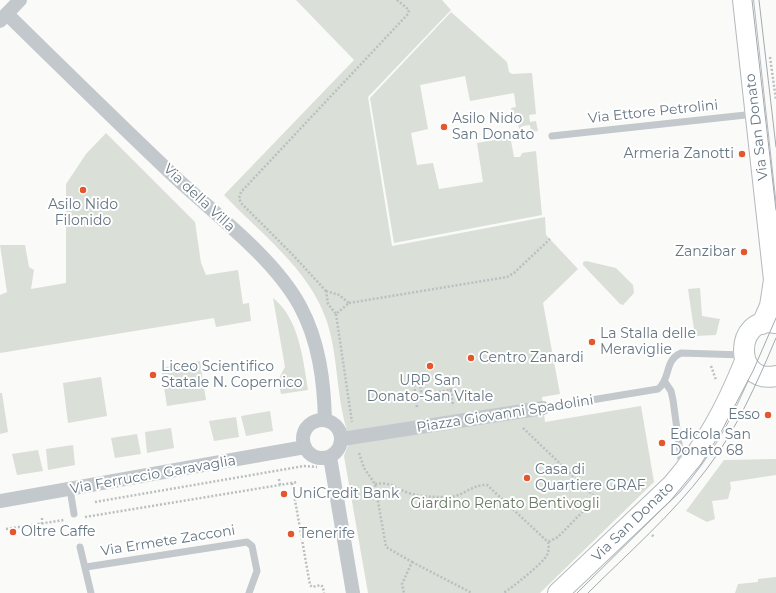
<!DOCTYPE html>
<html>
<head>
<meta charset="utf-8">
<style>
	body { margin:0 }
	canvas { display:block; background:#fafaf8 }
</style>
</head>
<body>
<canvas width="776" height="593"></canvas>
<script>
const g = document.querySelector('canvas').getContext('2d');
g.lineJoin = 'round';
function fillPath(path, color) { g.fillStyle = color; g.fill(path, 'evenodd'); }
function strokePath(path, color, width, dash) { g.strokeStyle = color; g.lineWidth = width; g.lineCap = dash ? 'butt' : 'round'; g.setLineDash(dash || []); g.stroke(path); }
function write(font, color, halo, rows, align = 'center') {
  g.font = font + ' Montserrat,sans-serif'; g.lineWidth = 4; g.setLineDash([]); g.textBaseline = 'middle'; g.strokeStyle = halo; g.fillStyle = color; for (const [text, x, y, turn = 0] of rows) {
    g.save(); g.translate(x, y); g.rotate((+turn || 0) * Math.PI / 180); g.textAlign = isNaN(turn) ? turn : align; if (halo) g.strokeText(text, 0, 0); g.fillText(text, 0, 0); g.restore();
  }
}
fillPath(new Path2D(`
	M296,0H442L451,10L368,97L392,246L545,217L546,235L578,269L543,303L560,394L542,397L545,422L641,406L654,482L540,593H368L344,456L348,445L346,427C336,392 338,353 326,319C308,268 260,233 224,195L354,60Z
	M451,12L507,62L509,72L512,74L532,73L536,114L529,115L530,122L536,121L538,131L531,132L530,125L522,126V133H520L518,124H514L511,108L516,107L514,93L470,101L465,76L420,85L428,129L411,133L417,165L433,163L439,189L483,182L477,143L506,138L511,141L514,157H520L522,153L536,151L542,215L394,243L370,98Z
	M106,133L195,222L201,263L206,275L238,270L243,304L249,303L251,321L216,327L214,318L0,353V295L7,292L0,245H25L29,267L34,270L31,289L66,283V184L86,154Z
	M586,261L616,268L633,285L634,293L623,305L620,304L583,265V262Z
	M700,288L702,316L720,319L716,335L695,336L688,289Z
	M273,298C299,318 303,359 308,390L281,394L278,380L285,367Z
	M200,361L206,400L167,406L161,368Z
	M101,377L107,416L68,423L63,383Z
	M0,393H2L8,432L0,434Z
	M270,411L273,431L246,436L241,416Z
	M236,417L239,437L214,441L209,421Z
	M171,428L174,448L147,453L145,432Z
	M137,434L141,454L115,458L111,438Z
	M73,445L75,465L48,470L46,449Z
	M38,450L43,471L17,475L12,454Z
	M776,459V475L730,482L731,488L728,499L712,501L715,519L707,522L686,511L724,460Z
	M776,577V593H735L738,584L758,582V579Z`), '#dadfd7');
const secondary = new Path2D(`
	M743,0L774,280L770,306L762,324
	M775,323C735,314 732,385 776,376
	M558,593L672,485C706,446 726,408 745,361`);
strokePath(secondary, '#b3babf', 22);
strokePath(new Path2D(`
	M770,57L776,100
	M326,291L292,254L241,203L239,198L241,192L408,14L409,10L397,0
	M326,291L339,295L349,303L336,314L328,304Z
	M349,303L507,277L514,273L550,239
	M336,314L352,422
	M711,366L716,380
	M451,390L453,406
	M417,407L413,377L415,374L418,376L421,391L424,394L451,390L450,387
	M523,428L596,498L558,537L548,542
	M359,453L364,468L375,484L386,547L412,562L402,584L404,593
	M279,479L280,485
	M292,483L310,585L312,587L321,585L323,587L324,593
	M375,484C393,481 396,490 412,494C423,497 435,497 447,497C462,498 471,484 487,485L548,542C549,546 549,551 547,555C543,563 511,589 503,593
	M95,502L304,466L317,467
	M85,517L298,482
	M42,524V516
	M6,529L64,520
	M652,535L654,537
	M412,562L472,593`), '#bbbfc2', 2.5, [2, 2]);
strokePath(new Path2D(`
	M552,136L755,114
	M665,382L671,391L673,400L681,459L686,466
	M543,408L658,389C671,379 664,360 681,353L743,355
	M70,489L74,514
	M80,547L91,593
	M86,567L247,542L252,546L257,571L249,593`), '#c3c8cc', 7);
strokePath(new Path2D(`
	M7,14C63,69 119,124 176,178C216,215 274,258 300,306C319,341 324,381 325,420
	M0,21L20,0
	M303 439a19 19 0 1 1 38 0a19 19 0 1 1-38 0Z
	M342,439L543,408
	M330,457L353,593
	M0,501L305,447`), '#c3c8cc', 14);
strokePath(secondary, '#fff', 20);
strokePath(new Path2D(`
	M752,0L776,210
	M759,0L776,147
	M577,593L671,500L701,464L721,432L753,371L776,318
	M588,593C628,553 672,515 706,470C736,431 757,383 776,338`), '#a2aab0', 1);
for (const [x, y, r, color] of [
	[444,127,4,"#e4572e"],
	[742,154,4,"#e4572e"],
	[83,190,4,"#e4572e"],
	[744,252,4,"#e4572e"],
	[592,342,4,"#e4572e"],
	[471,358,4,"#e4572e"],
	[430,366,4,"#e4572e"],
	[153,375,4,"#e4572e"],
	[768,415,4,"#e4572e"],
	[662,443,4,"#e4572e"],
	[527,478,4,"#e4572e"],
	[284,494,4,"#e4572e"],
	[13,532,4,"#e4572e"],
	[291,534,4,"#e4572e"]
]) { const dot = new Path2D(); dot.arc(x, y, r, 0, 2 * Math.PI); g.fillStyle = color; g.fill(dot); strokePath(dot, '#fff', 1.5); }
write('14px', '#657683', '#fff', [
	["Via Ettore Petrolini",653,112,-6],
	["Via San Donato",757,127,-97],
	["Via della Villa",199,198,43],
	["Piazza Giovanni Spadolini",505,414,-9],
	["Via Ferruccio Garavaglia",153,475,-10],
	["Via San Donato",633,522,-44],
	["Via Ermete Zacconi",168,541,-9]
]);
write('14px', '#657683', '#fff', [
	["Asilo Nido",452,119],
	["San Donato",452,135],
	["Armeria Zanotti",734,154,"right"],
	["Asilo Nido",83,205,"center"],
	["Filonido",83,221,"center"],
	["Zanzibar",736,252,"right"],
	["La Stalla delle",600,334],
	["Meraviglie",600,350],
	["Centro Zanardi",479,358],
	["Liceo Scientifico",161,367],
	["Statale N. Copernico",161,383],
	["URP San",430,381,"center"],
	["Donato-San Vitale",430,397,"center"],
	["Esso",760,415,"right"],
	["Edicola San",670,435],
	["Donato 68",670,451],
	["Casa di",535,470],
	["Quartiere GRAF",535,486],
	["UniCredit Bank",292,494],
	["Oltre Caffe",21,532],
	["Tenerife",299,534]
], 'left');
write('14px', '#687a64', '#fff', [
	["Giardino Renato Bentivogli",505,504]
]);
</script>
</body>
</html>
